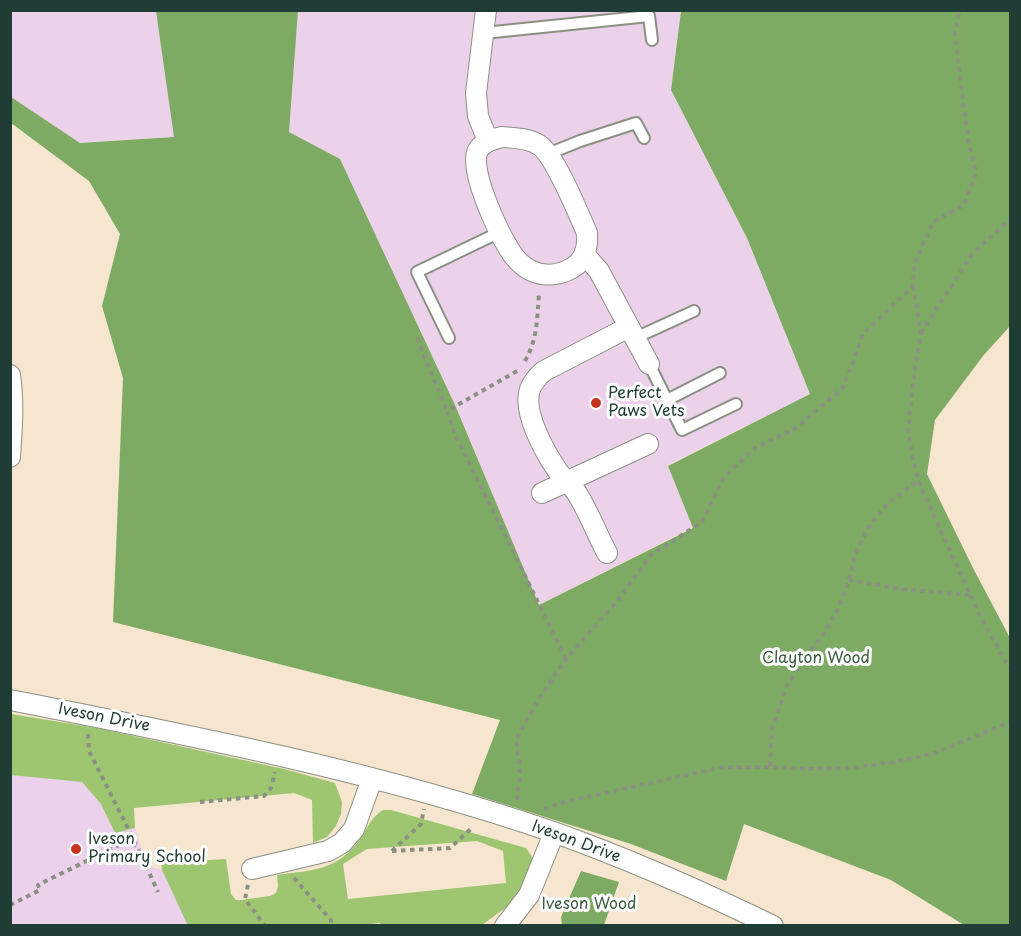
<!DOCTYPE html>
<html>
<head>
<meta charset="utf-8">
<style>
	body { margin:0 }
	#map { position:relative; width:1021px; height:936px; overflow:hidden; background:#f6e5cf; font-family:"Playpen Sans",sans-serif }
	canvas { display:block }
	.frame { position:absolute; inset:0; border:12px solid #1f3d34; pointer-events:none }
</style>
</head>
<body>
<div id="map">
<canvas width="1021" height="936"></canvas>
<div class="frame"></div>
</div>
<script>
const g = document.querySelector('canvas').getContext('2d');
g.lineJoin = 'round';
function fillPath(path, color) { g.fillStyle = color; g.fill(path, 'evenodd'); }
function strokePath(path, color, width, dash) { g.strokeStyle = color; g.lineWidth = width; g.lineCap = dash ? 'butt' : 'round'; g.setLineDash(dash || []); g.stroke(path); }
function write(font, color, halo, rows, align = 'center') {
  g.font = font + ' "Playpen Sans",sans-serif'; g.lineWidth = 6; g.setLineDash([]); g.textBaseline = 'middle'; g.strokeStyle = halo; g.fillStyle = color; for (const [text, x, y, turn = 0] of rows) {
    g.save(); g.translate(x, y); g.rotate((+turn || 0) * Math.PI / 180); g.textAlign = isNaN(turn) ? turn : align; if (halo) g.strokeText(text, 0, 0); g.fillText(text, 0, 0); g.restore();
  }
}
fillPath(new Path2D(`
	M10,11H156L175,137L80,143L11,97Z
	M298,11H681L671,90L747,238L810,394L668,465L693,527L539,605L455,405L340,160L289,132Z
	M10,774L82,782L101,804L115,832L135,828L146,865L162,870L188,925H11Z`), '#ecd1ea');
fillPath(new Path2D(`
	M11,714L97,728L284,769L335,783L342,802L341,814L336,826L327,837L313,843L312,800L294,793L134,808L135,828L115,833L101,804L82,782L11,775Z
	M383,810H391L526,848L532,857L533,870L531,881L512,903L482,925L381,926L380,923L351,926H188L162,870L161,863L226,859L231,894L236,900H241L270,896L276,893L278,886L277,875C313,870 337,871 360,839C368,828 371,817 383,810ZM477,841L503,851L506,883L348,899L343,864L367,849Z`), '#9ec671');
fillPath(new Path2D(`
	M156,11H298L289,132L340,159L455,405L539,605L693,528L668,466L810,394L747,238L671,90L681,11H1010V326L983,356L935,420L927,474L973,568L1010,638V925H964L891,880L744,824L726,881L631,844L472,794L500,720L113,622L123,378L102,306L120,234L89,181L11,123V97L80,143L174,137Z
	M581,871L619,882L604,925H562L561,917Z`), '#7eab63');
const service = new Path2D(`
	M484,33L649,16L652,40
	M548,154L580,141L636,123L644,138
	M449,338L417,272L500,232
	M635,338L694,311
	M649,364L682,430L736,404
	M667,400L720,373`);
const minor = new Path2D(`
	M486,10L476,93L478,116L488,141
	M502,137C514,138 529,138 539,145C555,155 578,213 587,233C588,246 585,261 572,268C560,275 545,277 532,271C523,267 514,258 509,249C498,231 468,169 478,150C483,142 493,139 502,137Z
	M585,255L599,271L649,364
	M10,375C14,402 12,429 10,457
	M542,493L648,444
	M607,553C597,534 589,513 578,495C573,486 563,479 557,470C545,452 522,412 530,389C533,382 538,376 544,371L629,327
	M10,700C194,736 379,772 556,833C629,859 703,892 773,926
	M252,869L328,851L342,843L354,829L372,779
	M505,926L529,895L554,833`);
strokePath(service, '#8a9182', 14);
strokePath(minor, '#8a9182', 22);
strokePath(new Path2D(`
	M913,286L921,333L915,367L908,429L912,454L918,481L981,618L1010,669
	M921,333L972,254L1010,219
	M417,338L447,411
	M525,361C538,338 537,318 539,293
	M517,371L447,411L455,434L566,659
	M849,580L901,589L969,595
	M88,734L89,751L137,846
	M770,766L772,729L785,690L804,658L824,633L839,607L849,580L855,554L869,526L888,503L918,481
	M517,800L520,772L516,739L540,697L566,659L615,604L651,555L702,522L724,477L755,448L796,428L843,388L863,334L913,286L914,265L933,222L964,205L976,173L969,144L964,110L955,32L960,10
	M200,802L264,796L271,788L275,772
	M544,809L564,802L723,767H770L812,769L850,768L894,762L935,753L1010,722
	M392,851L450,848L473,827
	M392,851L421,824L424,809
	M294,878L331,920V926
	M248,885L245,899L265,926
	M10,905L40,890L38,885L127,841L137,846L158,892`), '#8a9182', 4, [4.5, 4.5]);
strokePath(service, '#fff', 10);
strokePath(minor, '#fff', 20);
for (const [x, y, r, color] of [
	[596,403,6,"#c8321e"],
	[76,849,6,"#c8321e"]
]) { const dot = new Path2D(); dot.arc(x, y, r, 0, 2 * Math.PI); g.fillStyle = color; g.fill(dot); strokePath(dot, '#fff', 2); }
write('16px', '#1f3d34', '#fff', [
	["Perfect",608,394],
	["Paws Vets",608,412],
	["Iveson",88,840],
	["Primary School",88,858]
], 'left');
write('16px', '#3f5f43', '#fff', [
	["Clayton Wood",816,659],
	["Iveson Wood",589,905]
]);
write('16px', '#1f3d34', '#fff', [
	["Iveson Drive",104,718,11],
	["Iveson Drive",576,842,20]
]);
</script>
</body>
</html>
